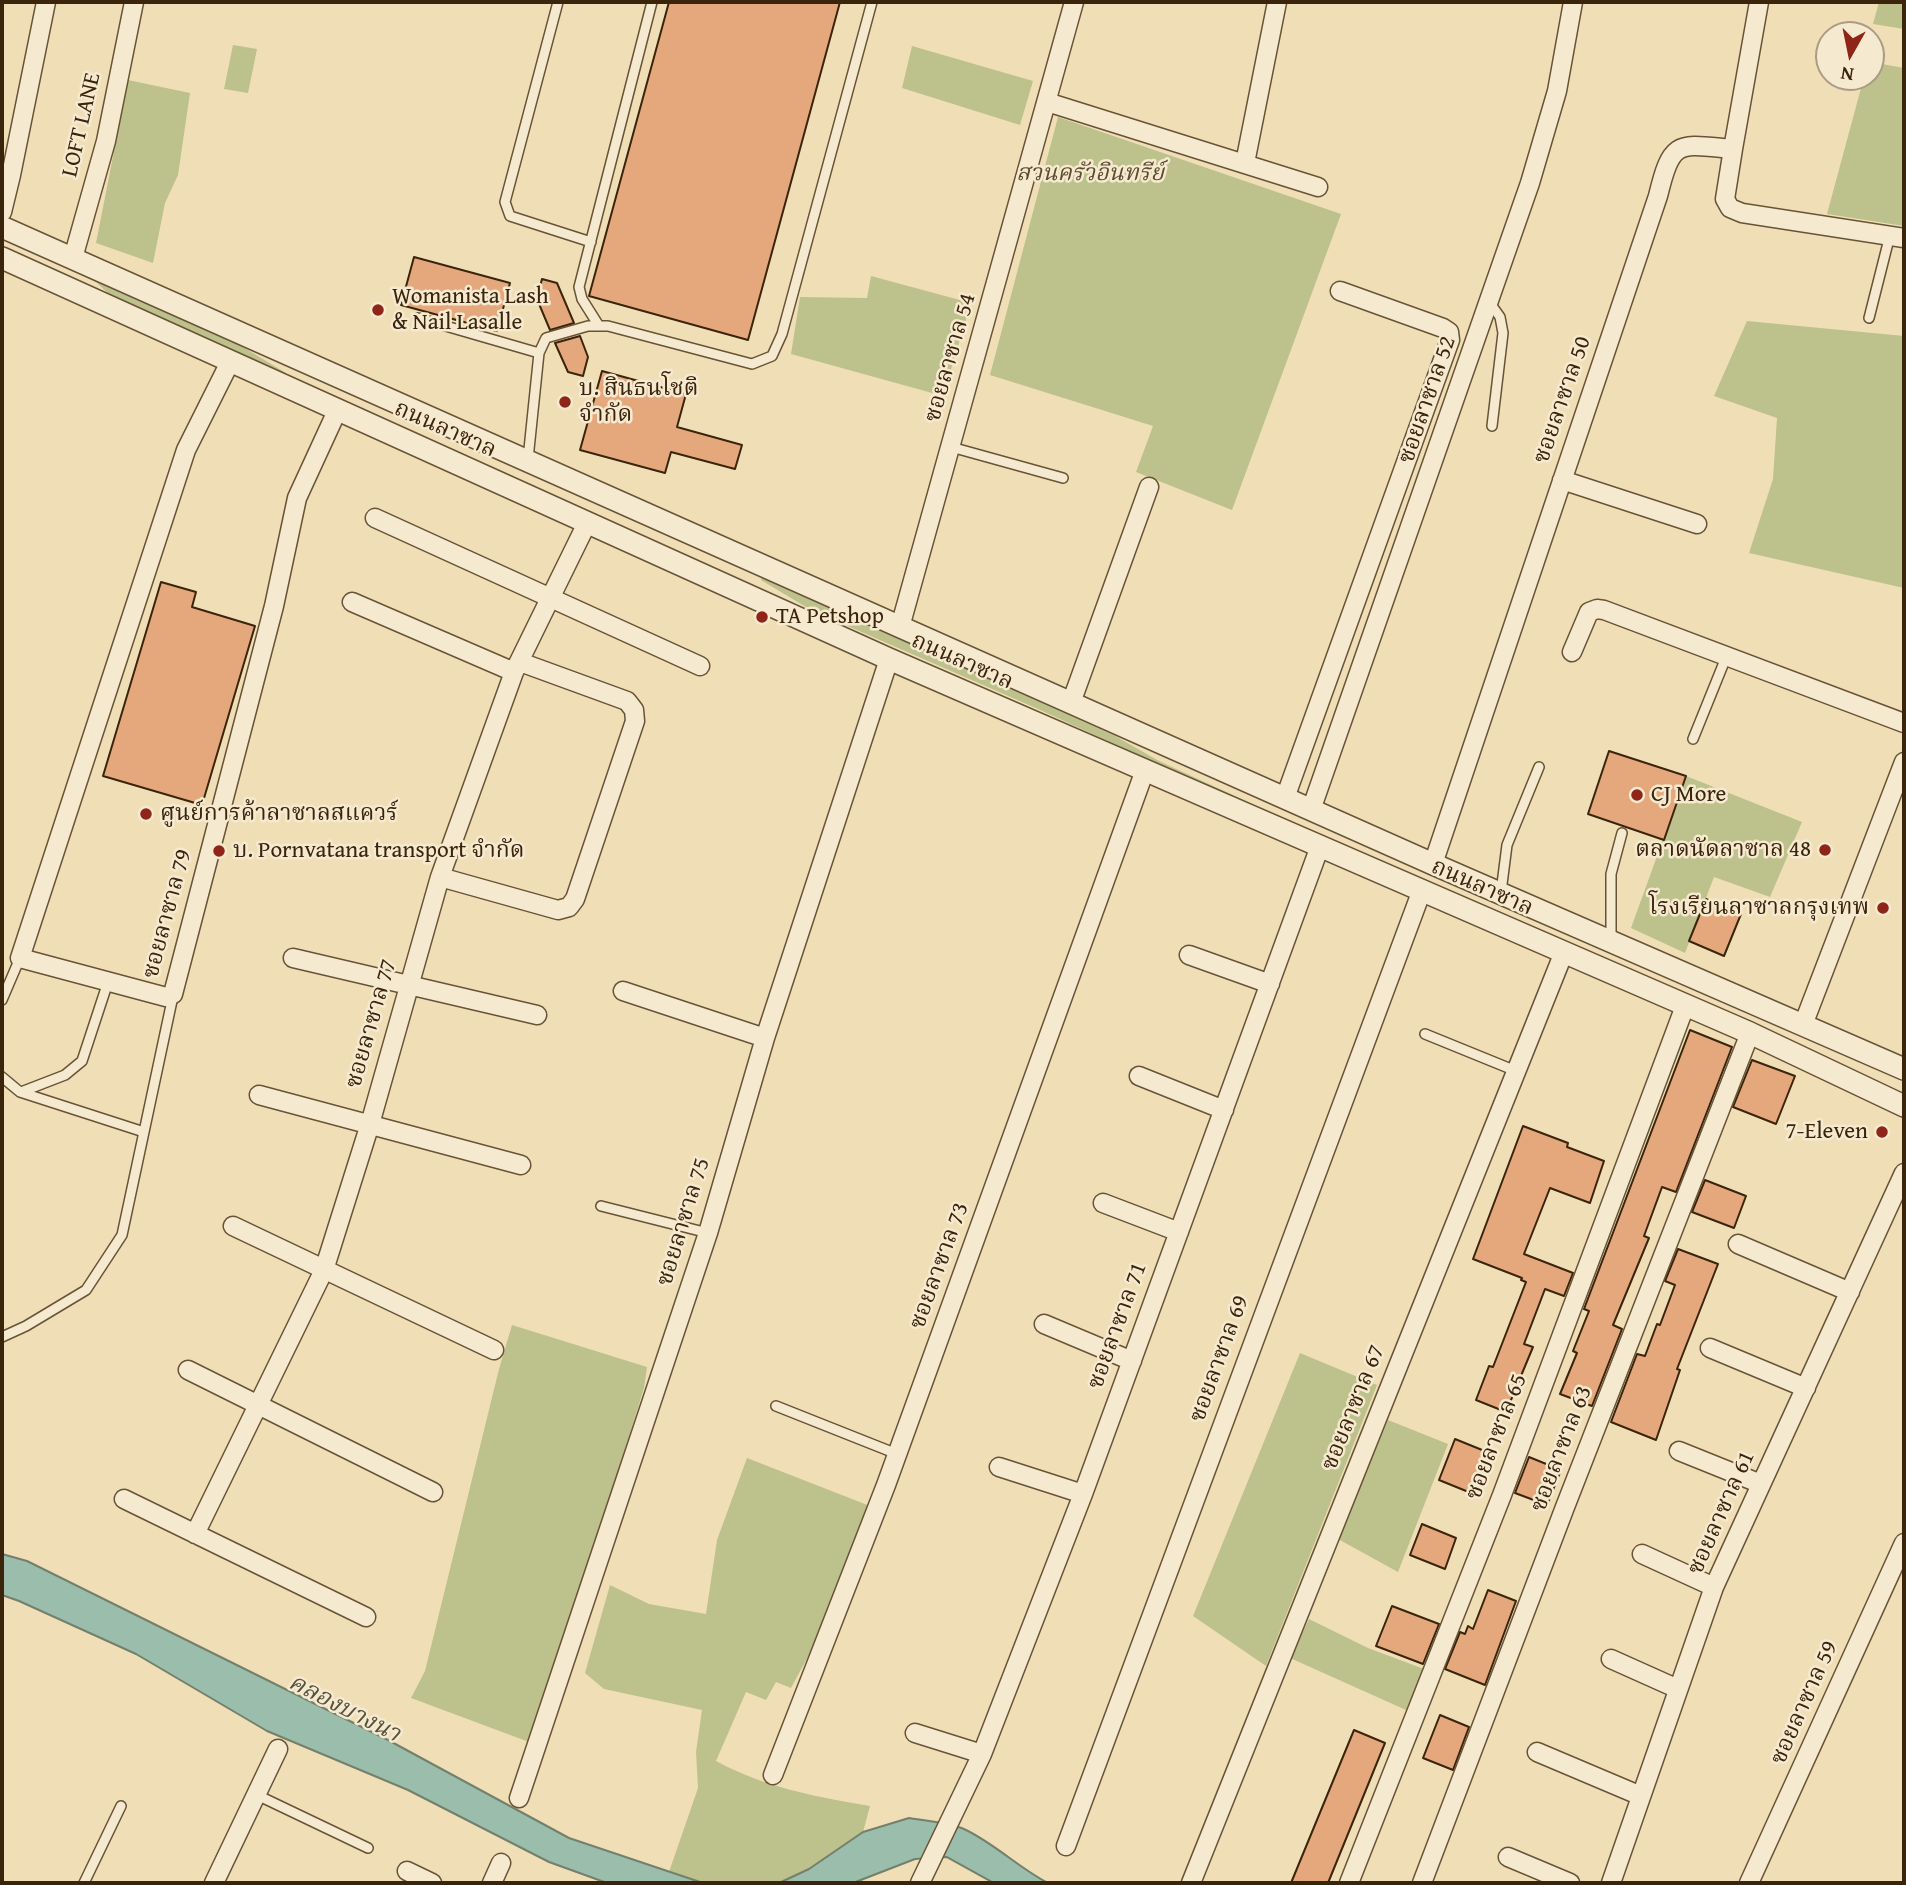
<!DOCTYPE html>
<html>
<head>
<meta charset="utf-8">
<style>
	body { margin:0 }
	#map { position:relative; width:1906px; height:1885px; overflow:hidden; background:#f0dfb6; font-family:"Gentium Book Plus",serif }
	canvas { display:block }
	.frame { position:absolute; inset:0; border:4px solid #3b240c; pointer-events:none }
	.north { position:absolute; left:1815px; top:21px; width:70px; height:70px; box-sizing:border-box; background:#f5ead0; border:2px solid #ab9b82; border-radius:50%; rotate:189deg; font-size:19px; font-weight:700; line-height:28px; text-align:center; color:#3b240c }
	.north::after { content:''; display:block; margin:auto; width:24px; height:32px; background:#8f2418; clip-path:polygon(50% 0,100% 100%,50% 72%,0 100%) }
</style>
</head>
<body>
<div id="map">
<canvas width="1906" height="1885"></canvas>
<div class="frame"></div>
<div class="north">N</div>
</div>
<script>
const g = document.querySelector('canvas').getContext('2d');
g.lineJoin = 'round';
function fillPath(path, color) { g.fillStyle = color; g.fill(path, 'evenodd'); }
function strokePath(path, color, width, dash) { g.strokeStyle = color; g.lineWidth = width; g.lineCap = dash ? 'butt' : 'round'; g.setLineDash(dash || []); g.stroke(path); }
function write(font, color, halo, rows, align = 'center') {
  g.font = font + ' "Gentium Book Plus","Noto Serif Thai",serif'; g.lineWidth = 5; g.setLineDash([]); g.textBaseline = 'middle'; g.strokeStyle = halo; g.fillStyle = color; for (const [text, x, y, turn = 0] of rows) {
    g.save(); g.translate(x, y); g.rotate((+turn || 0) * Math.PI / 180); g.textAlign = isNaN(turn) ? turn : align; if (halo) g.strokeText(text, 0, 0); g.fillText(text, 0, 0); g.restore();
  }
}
fillPath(new Path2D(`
	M1879,2H1904V29L1873,24Z
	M233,45L257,49L248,93L224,89Z
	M912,46L1033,81L1020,125L902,88Z
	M1871,62L1904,68V226L1827,214L1864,77H1871Z
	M128,80L190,93L178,175L165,203L153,263L96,243Z
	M1058,117L1341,214L1232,510L1136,472L1153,426L990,375Z
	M43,252L233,341L286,373H280L111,296L96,282L41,256Z
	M871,276L971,303L943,396L791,354L800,297L867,298Z
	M1747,321L1904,336V588L1749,553L1773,479L1777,418L1714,396Z
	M762,577L1115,736L1159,761L1248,802L1245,804L1038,709L811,610L761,580Z
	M1686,776L1802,822L1770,897L1714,877L1685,953L1631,928Z
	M512,1325L647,1367L644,1388L588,1568L529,1742L411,1698L425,1671L499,1369Z
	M1300,1353L1377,1385L1266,1666L1193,1616Z
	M1388,1420L1448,1444L1398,1572L1338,1539Z
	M747,1458L870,1506L824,1627L791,1688L776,1682L766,1700L746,1692L716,1761C764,1787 816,1797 870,1806L863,1832L809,1869L779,1883H703L669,1872L698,1788L696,1752L702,1710L604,1689L585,1673L610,1585L649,1604L706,1614L717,1540Z
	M1309,1619L1368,1648L1424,1669L1406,1710L1290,1658Z`), '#bdc18b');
const water = new Path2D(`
	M2,1554L27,1561L388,1740L569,1838L703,1883H607L549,1862L408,1790L267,1731L136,1654L19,1601L2,1595Z
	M909,1818C926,1821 948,1822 964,1829C994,1843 1019,1868 1048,1883H994L947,1857L915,1859L853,1883H779L809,1869L863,1832Z`);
fillPath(water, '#9abdac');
strokePath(water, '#74806c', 2);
const building = new Path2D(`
	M669,2H840L748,340L589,296Z
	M414,257L510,283L497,331L401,305Z
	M542,279L557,283L574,323L550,330L534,292L539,290Z
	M580,336L588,357L583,376L568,372L555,343Z
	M602,371L686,394L677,427L742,445L735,469L671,452L665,473L580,450Z
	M161,582L196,592L192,607L255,626L202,805L103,776Z
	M1609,751L1686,776L1664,840L1588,814Z
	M1706,899L1741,914L1724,956L1689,941Z
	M1690,1030L1732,1047L1676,1192L1662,1187L1644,1236L1649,1238L1613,1325L1622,1329L1592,1406L1560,1394L1577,1353L1573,1351L1589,1311L1584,1309Z
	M1752,1060L1795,1076L1776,1124L1733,1107Z
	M1523,1126L1568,1143L1567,1147L1604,1161L1590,1203L1550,1188L1524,1254L1573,1273L1564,1296L1545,1289L1524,1344L1533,1347L1506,1412L1476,1400L1489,1366L1493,1367L1526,1282L1521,1280L1522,1278L1473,1259Z
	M1705,1180L1746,1196L1734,1228L1692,1212Z
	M1678,1249L1718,1264L1677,1369L1680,1370L1656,1440L1611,1422L1637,1354L1645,1356L1657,1324L1660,1325L1675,1285L1665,1281Z
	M1455,1439L1492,1454L1476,1495L1439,1480Z
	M1529,1457L1561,1470L1547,1505L1515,1493Z
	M1422,1524L1456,1538L1445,1569L1410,1555Z
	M1488,1590L1516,1601L1485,1685L1445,1669L1460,1632L1465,1634L1468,1626L1473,1629Z
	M1392,1606L1439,1624L1423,1664L1376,1646Z
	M1440,1715L1469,1727L1453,1770L1423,1758Z
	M1354,1730L1385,1743L1328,1883H1291Z`);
fillPath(building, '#e5a87d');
strokePath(building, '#3b240c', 2);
const service = new Path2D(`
	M558,2L505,202L510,216L591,242
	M1490,303L1500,317L1503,333L1492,426
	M418,318L539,353
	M1869,318L1890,235
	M599,326L582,299L579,287L652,2
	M951,447L1063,478
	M528,459L539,353L546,338L588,326H608L752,364L772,356L782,334L872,2
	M1693,739L1727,655
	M1501,892L1507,845L1539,767
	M1611,941V874L1622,833
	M2,1000L20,958
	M1425,1034L1516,1071
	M2,1077L20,1092L144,1132
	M21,1092L65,1075L82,1061L108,982
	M601,1206L708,1233
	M2,1337L26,1326L86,1290L122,1235L173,996
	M776,1406L897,1454
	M257,1795L368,1848
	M84,1883L121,1806`);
const minor = new Path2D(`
	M1047,102L1318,187
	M1733,149L1725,199L1730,208L1742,213L1904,238
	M1245,163L1277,2
	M2,212L11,175L46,2
	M73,258L106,141L134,2
	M230,362L186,450L20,958L166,997L173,994L274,606L297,498L337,411
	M1562,480L1697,524
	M375,518L700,666
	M352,602L514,672
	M900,627L1074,2
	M1572,652L1589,612L1597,609L1604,610L1904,723
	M1071,703L1149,487
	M1285,798L1450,340L1449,332L1443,328L1340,291
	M1311,810L1530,183L1557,91L1573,2
	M1433,864L1658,196C1672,138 1678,144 1733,149L1759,2
	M440,877L558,910L569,907L575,899L635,721L634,710L627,701L520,662
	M1189,955L1270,984
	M293,958L537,1015
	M623,991L765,1038
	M1803,1025L1904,762
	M1139,1076L1224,1110
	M259,1095L521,1165
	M1103,1203L1179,1232
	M233,1226L494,1350
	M1738,1244L1850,1292
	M1044,1324L1132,1361
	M1710,1348L1806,1388
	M188,1370L433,1492
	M1679,1451L1761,1484
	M999,1467L1083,1494
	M124,1499L366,1617
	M195,1534L324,1270L370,1124L440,877L514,672L587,523
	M1642,1554L1714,1587
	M1611,1659L1678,1689
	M915,1733L982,1754
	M1537,1752L1641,1796
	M773,1775L886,1485L1145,770
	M519,1798L708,1233L765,1038L889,659
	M1066,1846L1422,890
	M1508,1857L1570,1883
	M407,1871L432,1883
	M214,1883L278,1749
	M492,1883L501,1863
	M920,1883L982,1754L1083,1494L1320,846
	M1191,1883L1564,952
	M1349,1883L1502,1495L1685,1006
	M1422,1883L1565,1507L1750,1033
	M1611,1883L1714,1587L1904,1173
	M1749,1883L1904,1543`);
const tertiary = new Path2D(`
	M2,227L1433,864L1904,1069
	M2,258L889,659L1750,1033L1904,1106`);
strokePath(service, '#685336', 12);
strokePath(minor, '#685336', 21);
strokePath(tertiary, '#685336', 24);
strokePath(service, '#f5ead0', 9);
strokePath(minor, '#f5ead0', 18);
strokePath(tertiary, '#f5ead0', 21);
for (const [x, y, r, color] of [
	[378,310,7,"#8f2418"],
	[565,402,7,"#8f2418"],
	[762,617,7,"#8f2418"],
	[1637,795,7,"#8f2418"],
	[146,814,7,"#8f2418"],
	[1825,850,7,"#8f2418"],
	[219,851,7,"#8f2418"],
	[1883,908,7,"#8f2418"],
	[1882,1132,7,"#8f2418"]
]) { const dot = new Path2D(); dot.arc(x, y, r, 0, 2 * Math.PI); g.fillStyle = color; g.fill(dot); strokePath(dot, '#f5ead0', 2.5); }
write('23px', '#3b240c', '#f5ead0', [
	["LOFT LANE",82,125,-77],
	["ซอยลาซาล 54",951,358,-74],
	["ซอยลาซาล 52",1428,400,-71],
	["ซอยลาซาล 50",1563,400,-71],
	["ถนนลาซาล",445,430,24],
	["ถนนลาซาล",962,662,24],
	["ถนนลาซาล",1482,888,24],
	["ซอยลาซาล 79",168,914,-75],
	["ซอยลาซาล 77",372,1024,-74],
	["ซอยลาซาล 75",684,1222,-73],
	["ซอยลาซาล 73",940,1266,-70],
	["ซอยลาซาล 71",1118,1326,-70],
	["ซอยลาซาล 69",1220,1359,-70],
	["ซอยลาซาล 67",1354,1408,-68],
	["ซอยลาซาล 65",1497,1437,-69],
	["ซอยลาซาล 63",1562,1449,-69],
	["ซอยลาซาล 61",1722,1513,-66],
	["ซอยลาซาล 59",1805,1703,-66]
]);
write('italic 23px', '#5c4b2c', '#f5ead0', [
	["สวนครัวอินทรีย์",1090,174]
]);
write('23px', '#3b240c', '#f5ead0', [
	["Womanista Lash",392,297],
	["& Nail Lasalle",392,323],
	["บ. สินธนโชติ",579,389],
	["จำกัด",579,415],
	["TA Petshop",776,617],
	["CJ More",1651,795],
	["ศูนย์การค้าลาซาลสแควร์",160,814],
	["ตลาดนัดลาซาล 48",1811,850,"right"],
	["บ. Pornvatana transport จำกัด",233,851],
	["โรงเรียนลาซาลกรุงเทพ",1869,908,"right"],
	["7-Eleven",1868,1132,"right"]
], 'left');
write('italic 24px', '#58523c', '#f5ead0', [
	["คลองบางนา",344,1709,27]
]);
</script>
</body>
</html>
